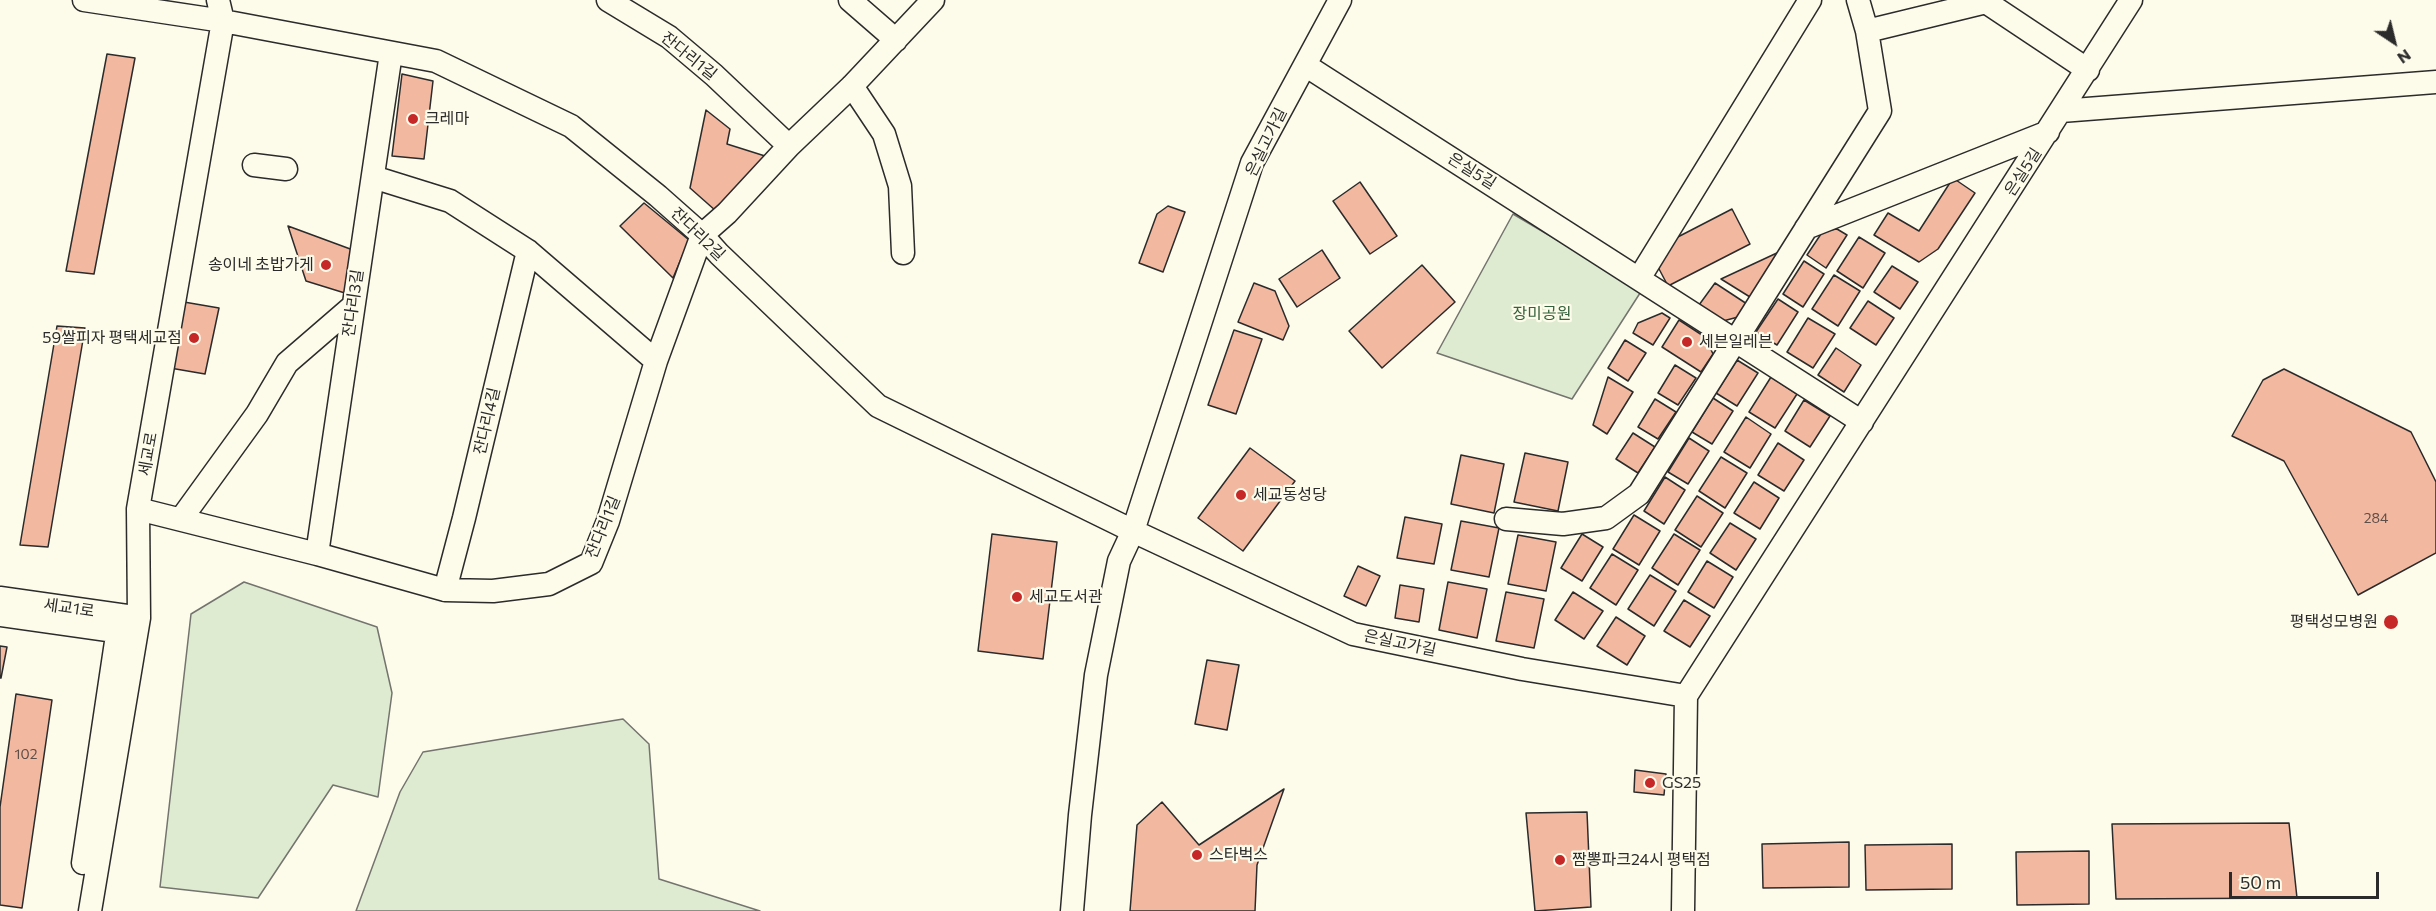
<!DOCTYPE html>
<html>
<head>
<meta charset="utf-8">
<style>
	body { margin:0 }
	#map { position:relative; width:2436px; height:911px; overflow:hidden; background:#fdfbea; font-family:Commissioner,sans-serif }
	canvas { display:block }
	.north { position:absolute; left:2364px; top:12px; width:60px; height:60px; -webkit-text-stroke:4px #fdfbea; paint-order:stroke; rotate:145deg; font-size:16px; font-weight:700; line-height:24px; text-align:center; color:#2b2b2b }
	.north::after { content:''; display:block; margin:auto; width:21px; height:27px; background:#2b2b2b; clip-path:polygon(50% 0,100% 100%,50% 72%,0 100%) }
	.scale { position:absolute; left:2229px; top:872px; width:150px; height:27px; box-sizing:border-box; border:3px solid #2b2b2b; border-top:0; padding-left:8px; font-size:18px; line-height:21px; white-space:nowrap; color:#2b2b2b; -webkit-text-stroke:4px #fdfbea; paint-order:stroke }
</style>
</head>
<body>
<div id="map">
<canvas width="2436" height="911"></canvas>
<div class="north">N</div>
<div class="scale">50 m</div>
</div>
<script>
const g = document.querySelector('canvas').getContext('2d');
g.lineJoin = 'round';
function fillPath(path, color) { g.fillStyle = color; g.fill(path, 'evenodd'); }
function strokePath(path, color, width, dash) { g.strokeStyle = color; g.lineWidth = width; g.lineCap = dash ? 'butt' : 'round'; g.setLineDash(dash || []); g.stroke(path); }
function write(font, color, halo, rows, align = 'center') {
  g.font = font + ' Commissioner,"Noto Sans KR",sans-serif'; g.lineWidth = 4.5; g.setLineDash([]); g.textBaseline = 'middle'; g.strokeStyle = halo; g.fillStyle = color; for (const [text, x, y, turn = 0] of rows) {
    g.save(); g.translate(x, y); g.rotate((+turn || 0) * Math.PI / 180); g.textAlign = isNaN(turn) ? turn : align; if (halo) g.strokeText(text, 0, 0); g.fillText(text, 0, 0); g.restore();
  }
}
const green = new Path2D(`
	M1513,214L1642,290L1572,399L1437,353Z
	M244,582L377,627L392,693L378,797L333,785L258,898L160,887L191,614Z
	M623,719L649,744L659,879L760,911H356L400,792L423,752Z`);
fillPath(green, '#deebd1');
strokePath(green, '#74746e', 1.5);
const building = new Path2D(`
	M107,54L135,58L94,274L66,271Z
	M402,74L433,81L424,159L392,156Z
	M706,110L730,129L727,144L765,156L716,211L690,188Z
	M1953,178L1975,193L1938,249L1919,262L1874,235L1888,213L1919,231Z
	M1360,182L1397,236L1370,254L1333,201Z
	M644,203L689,240L673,278L620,226Z
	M1168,206L1185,212L1163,272L1139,263L1157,214Z
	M1732,209L1750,244L1668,286L1658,267L1672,240Z
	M288,226L353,250L348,294L306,281Z
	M1837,229L1847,235L1826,268L1807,255L1823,231Z
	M1859,237L1885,253L1863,288L1837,271Z
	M1322,250L1340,278L1297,307L1279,279Z
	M1779,252L1750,297L1721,279Z
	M1804,261L1824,274L1803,307L1783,294Z
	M1422,265L1455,302L1382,368L1349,331Z
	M1892,266L1918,282L1900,309L1874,292Z
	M1834,275L1860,291L1838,326L1812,309Z
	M1254,283L1275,291L1289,326L1283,340L1238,322Z
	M1715,283L1747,304L1738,317L1723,321L1699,305Z
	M1778,299L1798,312L1777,345L1756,332Z
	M1868,301L1894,318L1876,345L1850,328Z
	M184,302L219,308L205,374L170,368Z
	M1662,313L1670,318L1653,345L1633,333L1638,323Z
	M1808,318L1835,334L1813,368L1787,352Z
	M1679,320L1705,337L1713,354L1701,372L1662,347Z
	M57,326L85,328L48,547L20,545Z
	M1234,330L1262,339L1236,414L1208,405Z
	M1625,340L1646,353L1628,381L1608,368Z
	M1836,348L1861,365L1844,392L1818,375Z
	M1737,360L1758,373L1737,406L1716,393Z
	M1675,365L1696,378L1678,405L1658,393Z
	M2284,369L2411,432L2436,482V553L2358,595L2284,461L2232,436L2263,380Z
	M1608,377L1633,392L1607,434L1593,425Z
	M1771,377L1797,394L1775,428L1749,412Z
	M1713,398L1733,411L1712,444L1692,432Z
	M1655,399L1676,412L1658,439L1638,427Z
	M1804,400L1830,416L1810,447L1785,431Z
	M1746,417L1771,434L1750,468L1724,452Z
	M1633,433L1655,447L1638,473L1616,459Z
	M1689,438L1709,451L1688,484L1668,472Z
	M1778,443L1804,460L1784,491L1758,475Z
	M1250,448L1295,481L1243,551L1198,518Z
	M1525,453L1568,462L1558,511L1514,502Z
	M1461,455L1504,464L1494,513L1451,504Z
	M1721,457L1747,473L1725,508L1699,491Z
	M1665,477L1685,490L1664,524L1644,511Z
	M1754,482L1779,498L1760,529L1734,513Z
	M1697,496L1723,513L1701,547L1675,530Z
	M1634,515L1660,531L1639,565L1613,549Z
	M1405,517L1442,524L1434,564L1397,558Z
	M1461,521L1499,528L1489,577L1451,570Z
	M1730,523L1756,539L1736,570L1710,553Z
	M992,534L1057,542L1043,659L978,651Z
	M1582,534L1603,547L1582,581L1561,568Z
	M1674,534L1700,550L1678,585L1652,568Z
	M1518,535L1556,542L1546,591L1508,584Z
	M1612,554L1638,570L1616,605L1590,588Z
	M1707,561L1733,577L1714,608L1688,592Z
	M1358,566L1380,576L1366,606L1344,596Z
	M1650,575L1676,591L1654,626L1628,609Z
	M1448,582L1487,589L1477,638L1439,630Z
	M1400,585L1424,589L1419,622L1395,618Z
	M1506,592L1544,599L1534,648L1496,641Z
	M1573,592L1603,611L1584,639L1555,620Z
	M1684,600L1710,616L1690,647L1664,631Z
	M1616,617L1645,636L1627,665L1597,646Z
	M0,646L7,647L1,678H0Z
	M1207,660L1239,665L1227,730L1195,724Z
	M16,694L52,700L22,908L0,905V807Z
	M1635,770L1666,774L1664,795L1634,792Z
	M1284,789L1257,865L1255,911H1130L1137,825L1162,802L1199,845Z
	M1587,812L1591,907L1535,911L1526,813Z
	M2289,823L2297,898L2116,899L2112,824Z
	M1849,842V887L1763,888L1762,844Z
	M1952,844V889L1866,890L1865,845Z
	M2089,851V904L2017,905L2016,852Z`);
fillPath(building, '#f2b8a0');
strokePath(building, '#2b2b2b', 1.5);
const minor = new Path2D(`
	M84,0L223,21L436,61L571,126L658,196L702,235L719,254L878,406L1133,531L1353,634L1522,669L1686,696
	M608,0L669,37L714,75L789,146
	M850,0L896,40
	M1858,0L1867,31L1986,2L2088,70
	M1305,65L1862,422
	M852,86L884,134L900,186L903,253
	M2061,111L2436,82
	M254,165L286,169
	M373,177L450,201L528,251L656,361
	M1806,228L2048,132
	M1640,277L1810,0
	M138,509L317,554L445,590L493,591L549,584L591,563L608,521L656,361L702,235L727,213L789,146L852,86L933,0
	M181,519L257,414L287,363L353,306
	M1506,519L1563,524L1606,518L1639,494L1880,111L1867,31
	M317,554L391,53
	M445,590L464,518L528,251
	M0,598L134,617
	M0,615L129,633
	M83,863L120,615
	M90,911L139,618L138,509L223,21L218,0
	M1072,911L1080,815L1096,675L1119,561L1133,531L1252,163L1340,0
	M1683,911L1686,696L2131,0`);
strokePath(minor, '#2b2b2b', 25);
strokePath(minor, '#fdfbea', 22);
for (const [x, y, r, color] of [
	[413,119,6,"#c62828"],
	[326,265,6,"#c62828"],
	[194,338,6,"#c62828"],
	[1687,342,6,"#c62828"],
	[1241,495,6,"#c62828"],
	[1017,597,6,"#c62828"],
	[2391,622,8,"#c62828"],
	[1650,783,6,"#c62828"],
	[1197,855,6,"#c62828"],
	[1560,860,6,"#c62828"]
]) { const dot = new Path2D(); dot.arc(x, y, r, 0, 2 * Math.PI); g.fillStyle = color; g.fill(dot); strokePath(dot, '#fdfbea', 2); }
write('14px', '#5d4e48', null, [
	["284",2376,518],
	["102",26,754]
]);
write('16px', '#2b2b2b', '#fdfbea', [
	["잔다리1길",689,56,39],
	["은실고가길",1266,142,-64],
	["은실5길",1472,171,32],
	["은실5길",2023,172,-57],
	["잔다리2길",698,234,44],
	["잔다리3길",353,303,-82],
	["잔다리4길",487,421,-77],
	["세교로",148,454,-80],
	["잔다리1길",603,527,-68],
	["세교1로",69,608,8],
	["은실고가길",1400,643,12]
]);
write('16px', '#2b2b2b', '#fdfbea', [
	["크레마",425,119],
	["송이네 초밥가게",314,265,"right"],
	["59쌀피자 평택세교점",182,338,"right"],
	["세븐일레븐",1699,342],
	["세교동성당",1253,495],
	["세교도서관",1029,597],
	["평택성모병원",2378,622,"right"],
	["GS25",1662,783],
	["스타벅스",1209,855],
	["짬뽕파크24시 평택점",1572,860]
], 'left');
write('16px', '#34623c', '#fdfbea', [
	["장미공원",1542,314]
]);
</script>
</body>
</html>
